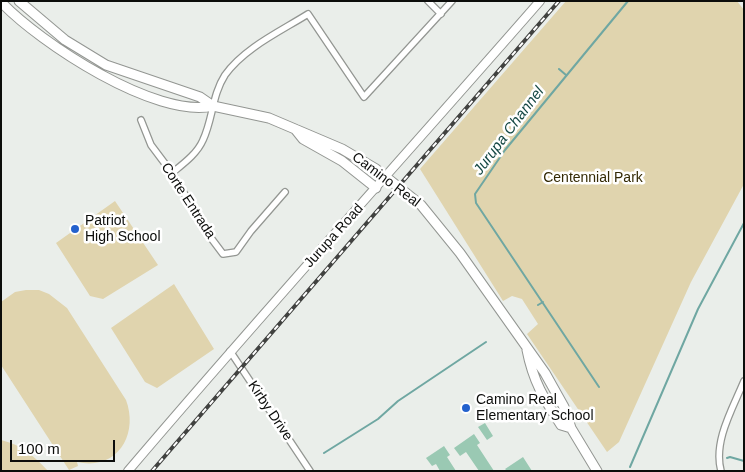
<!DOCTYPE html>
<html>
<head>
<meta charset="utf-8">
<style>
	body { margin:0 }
	#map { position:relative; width:745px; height:472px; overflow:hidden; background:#eaeeea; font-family:Arial,sans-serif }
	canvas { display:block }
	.frame { position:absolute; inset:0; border:2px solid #0c0d0b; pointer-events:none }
	.scale { position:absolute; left:10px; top:440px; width:105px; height:22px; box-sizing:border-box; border:2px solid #0c0d0b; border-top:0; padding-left:6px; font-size:15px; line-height:18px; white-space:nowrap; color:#0c0d0b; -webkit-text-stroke:4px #fff; paint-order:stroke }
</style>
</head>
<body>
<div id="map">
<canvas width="745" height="472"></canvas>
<div class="frame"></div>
<div class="scale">100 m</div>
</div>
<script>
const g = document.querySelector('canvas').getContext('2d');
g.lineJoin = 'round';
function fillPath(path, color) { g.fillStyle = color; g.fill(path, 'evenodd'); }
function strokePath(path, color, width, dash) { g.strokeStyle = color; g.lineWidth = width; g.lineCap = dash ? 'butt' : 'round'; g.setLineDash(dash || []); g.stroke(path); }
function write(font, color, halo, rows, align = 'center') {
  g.font = font + ' Arial,sans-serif'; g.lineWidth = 5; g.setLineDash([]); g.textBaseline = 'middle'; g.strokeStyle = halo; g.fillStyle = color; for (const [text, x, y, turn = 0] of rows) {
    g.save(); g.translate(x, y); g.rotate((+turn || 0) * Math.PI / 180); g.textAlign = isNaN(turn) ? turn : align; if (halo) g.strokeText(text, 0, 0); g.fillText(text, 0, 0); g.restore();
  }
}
fillPath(new Path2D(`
	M566,1H737L744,10V184L691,282L619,442L607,452L527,334L538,324L522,299L512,296L503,301L420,169Z
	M115,201L158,265L103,299L90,296L56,243Z
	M174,284L214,349L157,388L145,382L111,328Z
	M26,290H39L49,294L67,308L126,400C139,435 117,471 77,462L78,466L69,470L1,365V302L15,292Z
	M1,440C22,445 34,456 48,471H1Z`), '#e0d4ae');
strokePath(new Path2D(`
	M559,69L566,75
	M538,305L543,302
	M599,387L476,203L475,194L505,150L628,1
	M324,453L378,419L398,401L486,342
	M727,458L730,457L744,461
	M630,467L698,309L744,223`), '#6fa7a2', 2);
fillPath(new Path2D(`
	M485,423L493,436L487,440L478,427Z
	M474,434L480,443L477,445L494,471H479L466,452L460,456L454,448Z
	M444,446L450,455L447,457L456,471H440L436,464L432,466L426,458Z
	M523,457L532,471H507L505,469Z`), '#9ac9b3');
const minor = new Path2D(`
	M428,1L441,14
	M141,120L151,145L172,173L211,238L223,254L236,252L251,231L285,192
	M172,173C183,164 197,154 203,140C213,119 212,95 225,75C244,48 281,31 308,14L364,97L452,1
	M230,351L310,471
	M721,471C713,441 733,408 744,381`);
const tertiary = new Path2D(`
	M128,471C263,312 403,158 540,1`);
const secondary = new Path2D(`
	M19,1L65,40L106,65L200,97L213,106L269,118L342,149L376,169L421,205L460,253L545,373L564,407L571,428L597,471
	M1,2C40,43 156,119 213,106
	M295,129L303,139L342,161L376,188
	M527,350C533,381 544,399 561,425L571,428`);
strokePath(minor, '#939692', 8);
strokePath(tertiary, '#939692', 10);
strokePath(secondary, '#939692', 11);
strokePath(minor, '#fff', 5.5);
strokePath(tertiary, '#fff', 8);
strokePath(secondary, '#fff', 9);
const rail = new Path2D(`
	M152,471L559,1`);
strokePath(rail, '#414240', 4);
strokePath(rail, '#fff', 2, [5.5]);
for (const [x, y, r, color] of [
	[75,229,5,"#2361cd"],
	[466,408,5,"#2361cd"]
]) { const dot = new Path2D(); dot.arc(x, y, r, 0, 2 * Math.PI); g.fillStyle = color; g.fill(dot); strokePath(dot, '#fff', 2); }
write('14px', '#342a05', '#fff', [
	["Centennial Park",593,178]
]);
write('14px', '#0c0d0b', '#fff', [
	["Camino Real",386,180,37],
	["Corte Entrada",188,201,57],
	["Jurupa Road",334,236,-48],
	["Kirby Drive",270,411,56]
]);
write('14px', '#0c0d0b', '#fff', [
	["Patriot",85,221],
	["High School",85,237],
	["Camino Real",476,400],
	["Elementary School",476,416]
], 'left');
write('italic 15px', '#154844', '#fff', [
	["Jurupa Channel",509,131,-53]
]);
</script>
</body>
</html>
